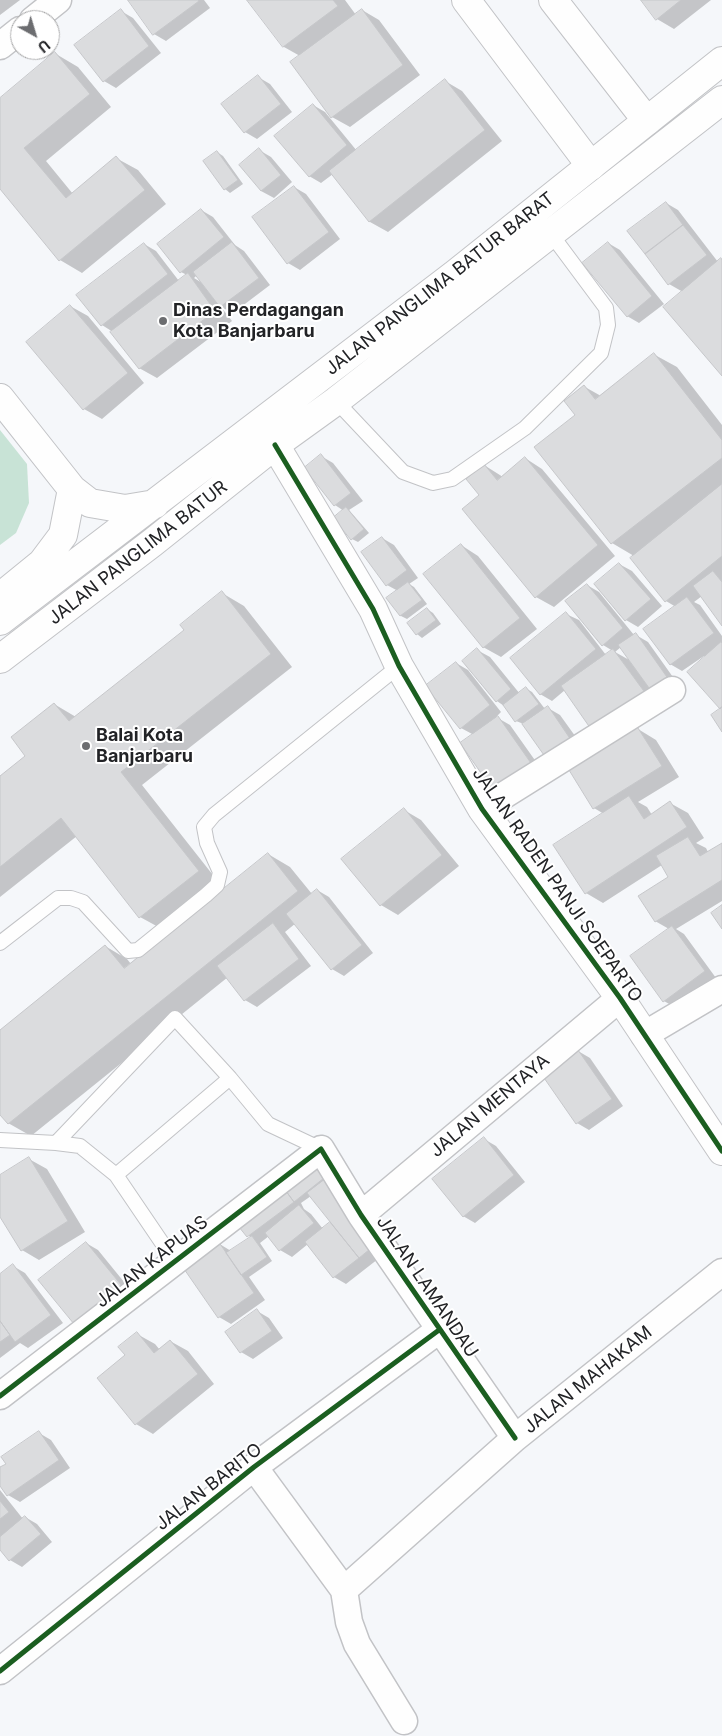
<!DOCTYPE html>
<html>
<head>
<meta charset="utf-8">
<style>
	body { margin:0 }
	#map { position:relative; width:722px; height:1736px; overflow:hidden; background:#f5f7fa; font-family:Inter,sans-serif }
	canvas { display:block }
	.north { position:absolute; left:10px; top:10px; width:50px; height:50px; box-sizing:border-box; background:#fff; border:1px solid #a7a7a8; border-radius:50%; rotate:141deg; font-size:14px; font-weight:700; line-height:20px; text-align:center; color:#222326 }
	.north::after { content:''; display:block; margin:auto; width:18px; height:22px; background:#6c6d70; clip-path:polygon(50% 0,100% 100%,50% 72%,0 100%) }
</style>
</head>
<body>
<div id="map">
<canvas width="722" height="1736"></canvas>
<div class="north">U</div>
</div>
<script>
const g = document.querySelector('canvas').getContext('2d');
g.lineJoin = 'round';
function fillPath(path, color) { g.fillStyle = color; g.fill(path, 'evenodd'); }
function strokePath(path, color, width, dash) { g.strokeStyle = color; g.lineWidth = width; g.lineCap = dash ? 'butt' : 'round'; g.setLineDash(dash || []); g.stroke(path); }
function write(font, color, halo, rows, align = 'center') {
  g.font = font + ' Inter,sans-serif'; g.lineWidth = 4; g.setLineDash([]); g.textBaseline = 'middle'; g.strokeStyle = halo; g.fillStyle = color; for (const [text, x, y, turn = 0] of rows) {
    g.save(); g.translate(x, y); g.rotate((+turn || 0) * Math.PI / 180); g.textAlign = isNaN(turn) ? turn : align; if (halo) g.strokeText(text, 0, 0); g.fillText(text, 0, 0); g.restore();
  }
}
fillPath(new Path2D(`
	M0,430L27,464L29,503L16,533L0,545Z`), '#c8e3d6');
fillPath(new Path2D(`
	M0,0H20L0,15Z
	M129,0H204L210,8L166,41L154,34Z
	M248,0H345L356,15L362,10L379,20L420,75L350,127L332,117L300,56L284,47Z
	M642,0H711L674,29L657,19Z
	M121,11L133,18L161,53L116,88L104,81Z
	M56,54L78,67L111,107L46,161L73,194L116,158L138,170L166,204L82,273L60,260L0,188V100Z
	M258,77L270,84L292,112L257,139L245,132Z
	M445,81L462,91L502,141L388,232L370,222L333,174L321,183L309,176L313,105L325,112L357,151Z
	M259,150L271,157L292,182L274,198L261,191Z
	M217,152L223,156L243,184L230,193L225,189Z
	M294,187L306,194L340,239L300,270L288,263Z
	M666,203L678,210L718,262L722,260V374L683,292L669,284Z
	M201,210L213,217L235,245L244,251L270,285L233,313L221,307L232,321L157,378L139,368L113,332L102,325L144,244L156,251L179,281L187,275L181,272ZM197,275L204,284L194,278Z
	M608,243L620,250L664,304L639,323L627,316Z
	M70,306L88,316L144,383L102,419L84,409L28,342Z
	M655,355L677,367L722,425V623L702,596L694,602L700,605L722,636V729V709L705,657L704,656L682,671L670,664L676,607L666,601L634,556L612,543L576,416L585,387L601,396Z
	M321,456L333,463L363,501L349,510L369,533L358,542L352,539L344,511L335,505Z
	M525,458L542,469L615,556L554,607L536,597L481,495L484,465L503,477Z
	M382,538L394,545L418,578L409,584L414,587L427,604L407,619L401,616L388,598L398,591L387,585Z
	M461,545L478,556L537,629L501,657L483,647Z
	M619,564L632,571L662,606L638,627L626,620L596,585Z
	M587,585L599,592L634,635H636L648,642L680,687L662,705L565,690L552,701L540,694L566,614L579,620L606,655L613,651L603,645ZM621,647L631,661L615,652Z
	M222,593L244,606L292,667L142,785L220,884L162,929L140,917L77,836L0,897V777L27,756L54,704L76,717L185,631Z
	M427,609L433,613L441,624L422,638L417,634Z
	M477,650L490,657L520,694L527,689L532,692L545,709L548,708L560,715L583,747L516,721L504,706L497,701Z
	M456,663L468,670L501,712L496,717L510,725L544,773L461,728Z
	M638,729L656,740L679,777L638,802L647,807L652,815L670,803L688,813L704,838L696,843L706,848L708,852L722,844V901L676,929L684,934L716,978L676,1008L664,1001L669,929L655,921L670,877L662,865L603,903L586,893L604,814L594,808Z
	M404,810L421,820L459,866L398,915L381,905Z
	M268,854L290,867L312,894L317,890L329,897L373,953L344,976L332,969L296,923L285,932L311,966L257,1007L245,1000L228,977L31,1136L8,1123L0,1113V1031L105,946L127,959L131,964Z
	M578,1051L590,1058L623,1106L589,1130L577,1123Z
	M484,1139L496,1146L525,1182L475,1223L463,1216Z
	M29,1159L47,1169L85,1232L39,1260L22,1250L0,1214V1176Z
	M318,1161L387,1252L346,1284L334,1277L308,1244L292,1257L280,1250L269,1236L260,1243L272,1261L249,1277L265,1300L231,1324L219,1317L218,1243L231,1251L251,1238L237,1223ZM311,1196L332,1222L323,1229L311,1214L304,1209L301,1203Z
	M86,1243L98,1250L133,1293L40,1280Z
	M13,1266L25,1273L63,1323L28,1348L20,1343L0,1358V1276Z
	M257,1311L269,1318L283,1338L253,1359L241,1352Z
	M137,1334L155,1344L160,1350L170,1341L188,1351L214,1384L153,1434L136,1424L127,1356Z
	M39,1433L51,1440L70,1468L20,1502L8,1495L0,1484V1469L7,1464Z
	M0,1490L23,1519L25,1517L37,1524L52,1542L22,1567L10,1560L0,1549Z`), '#0003');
const building = new Path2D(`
	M128,0H198L199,1L153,35Z
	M247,0H333L338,6L283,47Z
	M641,0H681L656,20Z
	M121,9L149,46L103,82L74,45Z
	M362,9L403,65L331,118L290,62Z
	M55,52L90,94L24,148L66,198L116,156L145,190L59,261L0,189V98Z
	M258,75L281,104L244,133L221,104Z
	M445,79L485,130L369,222L329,171Z
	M313,104L347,145L309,177L274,136Z
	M259,148L281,175L261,191L239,165Z
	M217,151L238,180L224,190L203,161Z
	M294,186L329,232L287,264L252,217Z
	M666,202L683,225L645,254L627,231Z
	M201,209L224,237L180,273L157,244Z
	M683,225L707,255L668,285L645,254Z
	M232,242L259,278L220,307L193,272Z
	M608,242L652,296L627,317L582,263Z
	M144,243L168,274L101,326L76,295Z
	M721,258L722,260V376L663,307Z
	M188,273L215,311L139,369L110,332Z
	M70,305L128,373L83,410L26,342Z
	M654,353L722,440V458L611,544L534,447L575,415L564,401L584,385L595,399Z
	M321,454L351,493L334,506L304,468Z
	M525,457L598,545L535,598L462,509L479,495L466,479L484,464L497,480Z
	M722,484V556L665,602L630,558Z
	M346,507L364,529L351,540L333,518Z
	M382,537L407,570L386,586L361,552Z
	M461,544L520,618L483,648L423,574Z
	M619,563L651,599L625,621L594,584Z
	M713,571L722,582V626L693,586Z
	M408,582L422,600L400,616L386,598Z
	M587,584L623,628L602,646L565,601Z
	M222,591L271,654L121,772L199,871L139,918L61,818L0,867V776L25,756L11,737L54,703L69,721L184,630L180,625Z
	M687,597L714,633L670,665L643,629Z
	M427,608L436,620L416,635L407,623Z
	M566,612L596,649L540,695L510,658Z
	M636,633L669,680L652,692L618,645Z
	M721,642L722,643V707L720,709L687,672Z
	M477,648L511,689L496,702L462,661Z
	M613,649L646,694L593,732L561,686Z
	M456,662L490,705L460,729L425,686Z
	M526,687L539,704L515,722L503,705Z
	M548,706L571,740L546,758L522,724Z
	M722,707V732L711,715Z
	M498,716L533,766L495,793L460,743Z
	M638,728L662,766L593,809L569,770Z
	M629,796L644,819L670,801L687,827L585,894L553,845Z
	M404,808L442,855L380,906L341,859Z
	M688,837L700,856L722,843V880L655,922L638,896L668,877L656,856Z
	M268,853L298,891L8,1124L0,1115V1030L105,945L124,968Z
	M317,889L362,945L331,970L286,914Z
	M722,905V929L711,913Z
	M273,923L299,959L244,1001L217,966Z
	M672,926L705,971L663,1002L630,956Z
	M578,1050L612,1099L576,1124L542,1075Z
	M484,1137L514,1175L463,1217L432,1179Z
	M29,1157L68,1221L21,1251L0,1217V1175Z
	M318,1159L329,1174L294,1202L283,1187Z
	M324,1180L375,1245L359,1258L307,1193Z
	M283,1187L294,1202L247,1237L235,1222Z
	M299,1205L314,1223L279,1251L265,1233Z
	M330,1222L359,1258L333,1278L305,1242Z
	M252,1236L267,1257L241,1275L226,1253Z
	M218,1241L254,1293L218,1318L182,1266Z
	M86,1242L122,1286L74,1324L38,1280Z
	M13,1264L51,1315L15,1342L0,1321V1274Z
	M257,1309L272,1331L240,1353L225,1332Z
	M0,1321L10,1335L0,1342Z
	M137,1332L154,1353L170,1340L198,1374L135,1425L97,1378L125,1355L118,1347Z
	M39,1431L59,1460L7,1496L0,1486V1467L6,1464L1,1457Z
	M0,1501L9,1512L0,1519Z
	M25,1516L41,1534L9,1561L0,1550V1537Z`);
fillPath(building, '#dbdcde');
strokePath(building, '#c6c7ca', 1);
const service = new Path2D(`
	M336,401L403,472L433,483L452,479L525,428L601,353L608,325L606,308L551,234
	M0,943L58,898H71L83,902L128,951L138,950L206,895L217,885L220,872L207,843L204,827L214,815L399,666
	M0,1140L56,1143L80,1146L116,1175L175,1262
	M56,1143L175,1018L230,1078L268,1124L321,1149
	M116,1175L230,1078`);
const minor = new Path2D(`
	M33,20L58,0
	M0,46L20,30
	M482,809L672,690
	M644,1035L722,989
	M361,1215L620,998
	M0,1396L321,1149L361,1215L515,1438
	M254,1467L344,1590L349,1622L357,1644L404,1721
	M344,1590L515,1438L722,1272
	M0,1671L254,1467L439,1330`);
const tertiary = new Path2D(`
	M466,0L591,166
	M553,0L647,121
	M275,445L373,609L399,666L482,809L620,998L722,1151`);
const secondary = new Path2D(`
	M0,398L72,489L90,503L125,509L155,504
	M0,597L42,563L63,535L72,489
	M0,621L454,275L722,61
	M0,659L152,543L275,445L336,401L722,100`);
strokePath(service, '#c2c3c6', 16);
strokePath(minor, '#c2c3c6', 29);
strokePath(tertiary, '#c2c3c6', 30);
strokePath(secondary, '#c2c3c6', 30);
strokePath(service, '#fefefe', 14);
strokePath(minor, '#fefefe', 26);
strokePath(tertiary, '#fefefe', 28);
strokePath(secondary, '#fefefe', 28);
strokePath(new Path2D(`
	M275,445L373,609L399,666L482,809L620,998L722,1151
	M0,1396L321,1149L361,1215L515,1438
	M0,1671L254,1467L439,1330`), '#1b5e20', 5);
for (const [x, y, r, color] of [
	[163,321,5,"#6c6d70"],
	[86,746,5,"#6c6d70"]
]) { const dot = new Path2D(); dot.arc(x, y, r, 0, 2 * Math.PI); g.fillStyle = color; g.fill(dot); strokePath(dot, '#fff', 2); }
write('18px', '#222326', '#fff', [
	["JALAN PANGLIMA BATUR BARAT",440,284,-38],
	["JALAN PANGLIMA BATUR",138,553,-38],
	["JALAN RADEN PANJI SOEPARTO",557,885,55],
	["JALAN MENTAYA",490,1106,-40],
	["JALAN KAPUAS",152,1262,-38],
	["JALAN LAMANDAU",427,1287,56],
	["JALAN MAHAKAM",588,1380,-39],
	["JALAN BARITO",209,1487,-38]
]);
write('bold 18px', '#222326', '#fff', [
	["Dinas Perdagangan",173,311],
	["Kota Banjarbaru",173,332],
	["Balai Kota",96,736],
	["Banjarbaru",96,757]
], 'left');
</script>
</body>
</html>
